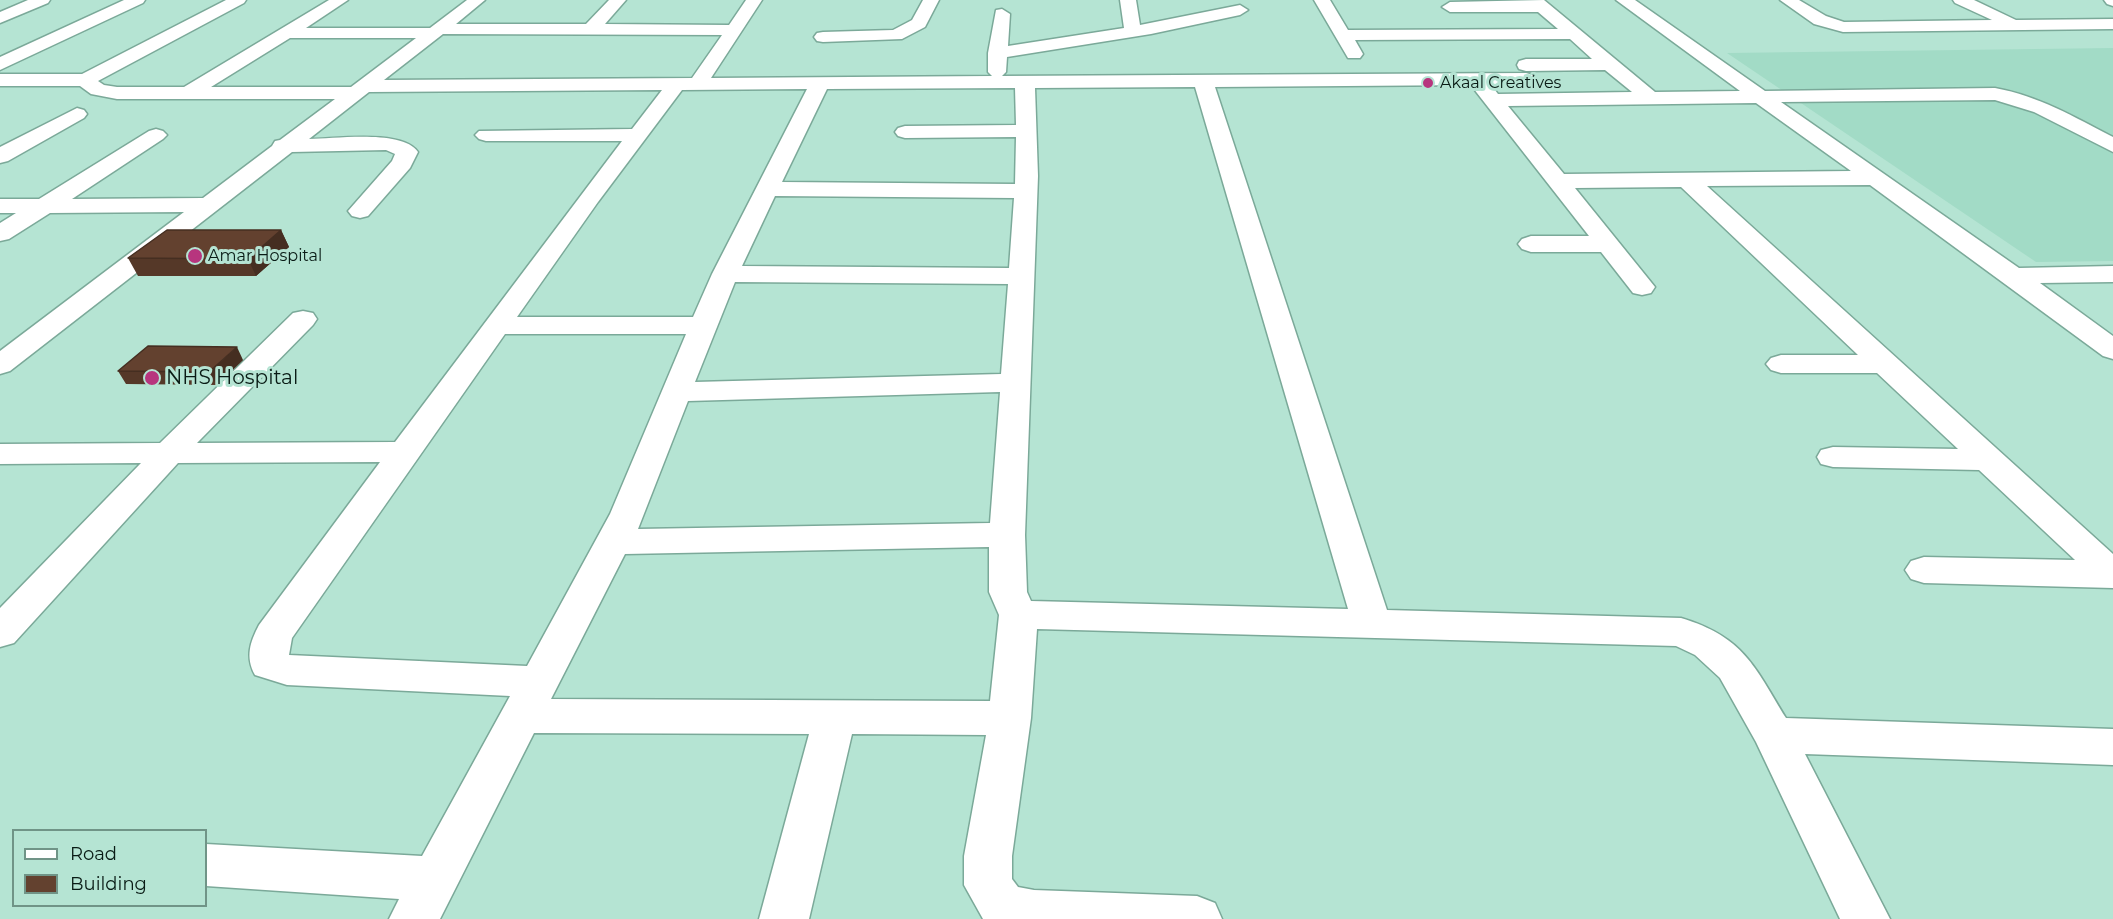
<!DOCTYPE html>
<html>
<head>
<meta charset="utf-8">
<style>
	body { margin:0 }
	#map { position:relative; width:2113px; height:919px; overflow:hidden; background:#b5e4d3; font-family:Montserrat,sans-serif }
	canvas { display:block }
	.legend { position:absolute; left:12px; top:829px; width:195px; height:78px; box-sizing:border-box; background:#b5e4d3; border:2px solid #709487; margin:0; padding:8px 10px; list-style:none; font-size:18px; color:#091b15 }
	.legend li { display:flex; align-items:center; gap:12px; height:30px }
	.legend b { width:30px; border:2px solid #709487 }
</style>
</head>
<body>
<div id="map">
<canvas width="2113" height="919"></canvas>
<ul class="legend">
<li><b style="height:8px;background:#fff"></b>Road</li>
<li><b style="height:16px;background:#63412f"></b>Building</li>
</ul>
</div>
<script>
const g = document.querySelector('canvas').getContext('2d');
g.lineJoin = 'round';
function fillPath(path, color) { g.fillStyle = color; g.fill(path, 'evenodd'); }
function strokePath(path, color, width, dash) { g.strokeStyle = color; g.lineWidth = width; g.lineCap = dash ? 'butt' : 'round'; g.setLineDash(dash || []); g.stroke(path); }
function write(font, color, halo, rows, align = 'center') {
  g.font = font + ' Montserrat,sans-serif'; g.lineWidth = 6; g.setLineDash([]); g.textBaseline = 'middle'; g.strokeStyle = halo; g.fillStyle = color; for (const [text, x, y, turn = 0] of rows) {
    g.save(); g.translate(x, y); g.rotate((+turn || 0) * Math.PI / 180); g.textAlign = isNaN(turn) ? turn : align; if (halo) g.strokeText(text, 0, 0); g.fillText(text, 0, 0); g.restore();
  }
}
fillPath(new Path2D(`
	M2113,48V261L2036,262L1727,53Z`), '#a2dbc6');
const minor = new Path2D(`
	M28,0H50L48,3L0,23V12Z
	M124,0H145L143,3L0,70V57Z
	M226,0H246L244,3L98,81L104,85L117,87H184L329,0H348L306,28H430L467,0H485L456,24H586L609,0H626L605,24L729,25L746,0H762L711,78L992,76L988,72V53L996,10L1002,9L1010,14L1008,46L1124,28L1120,0H1136L1140,25L1240,5L1248,10L1240,15L1151,34L1007,57L1006,72L1002,76L1526,73L1533,75L1535,79L1533,83L1491,85L1498,94L1632,92L1605,70L1526,71L1519,69L1517,65L1519,61L1526,59H1592L1570,39L1355,40L1363,54L1360,58H1348L1314,0H1330L1348,30L1558,29L1538,12H1450L1442,7L1450,2L1544,0L1655,92L1740,91L1616,0H1635L1765,91L1995,88C2039,96 2074,117 2113,137V152L2034,112L1995,100L1781,102L2019,268L2113,266V282L2040,283L2113,336V359L2103,356L1870,185L1707,186L2113,554V588L1924,583L1911,579L1905,570L1911,561L1924,557L2075,560L1979,470L1833,467L1821,464L1817,457L1821,450L1833,447L1958,449L1877,373H1781L1771,370L1766,364L1771,358L1781,355H1858L1681,187L1575,188L1655,287L1651,293L1642,295L1633,293L1601,252H1531L1522,249L1518,244L1522,239L1531,236H1589L1477,93L1474,89L1477,85L1215,87L1387,610L1681,618C1744,637 1754,666 1786,718L2113,729V765L1805,754L1890,919H1840L1756,742L1720,678L1695,655L1676,646L1037,629L1031,718L1012,856V879L1018,887L1034,890L1197,896L1215,903L1222,919H983L964,885V856L986,735L852,734L809,919H759L809,734L534,733L440,919H389L399,899L206,886V844L422,856L510,696L287,685L255,675C245,657 250,642 259,625L380,462L178,463L14,643L0,647V608L141,463L0,464V444L160,443L293,313L303,311L313,313L317,319L313,325L197,443L395,442L622,141H486L479,139L475,135L479,131L632,129L662,90L369,92L309,139C335,139 402,129 418,152L410,168L368,216L360,218L352,216L348,211L392,161L395,154L386,150L292,152L10,371L0,374V351L184,212L50,213L9,239L0,241V223L16,213H0V199H39L149,131L156,129L163,131L167,135L163,139L72,199L203,198L272,146L275,141L280,140L335,99H117L91,94L80,86H0V74H82ZM443,34L722,35L692,78L384,80ZM290,38H416L351,87H211ZM1195,87L1348,609L1031,601L1027,592L1025,535L1038,176L1035,88ZM1015,88L1016,125L905,126L898,128L895,132L898,136L905,138L1016,137L1015,184L782,182L827,89ZM807,89L712,274L693,317H517L598,202L682,90ZM1756,103L1851,171L1564,174L1508,106ZM775,196L1014,198L1009,268L742,266ZM735,282L1008,284L1001,374L695,382ZM505,334H686L610,514L527,666L289,655L292,638ZM1000,392L990,523L638,529L688,401ZM989,547V592L999,615L990,701L551,699L625,554Z
	M923,0H939L925,27L902,39L823,42L817,41L814,37L817,33L823,32L893,30L912,20Z
	M1780,0H1799L1826,16L1844,22L1992,20L1955,3L1953,0H1974L2016,20L2113,19V29L1843,32L1814,24Z
	M2104,0H2113V6L2107,4Z
	M77,108L84,110L87,114L84,118L8,161L0,163V147Z`);
strokePath(minor, '#7ba999', 3);
fillPath(minor, '#fff');
fillPath(new Path2D(`
	M281,230L289,247L256,276H138L128,258Z
	M243,360L217,385L126,384L118,371Z`), '#553828');
fillPath(new Path2D(`
	M281,230L289,247L256,276L248,259Z
	M237,347L243,360L217,385L209,372Z`), '#452e21');
const building = new Path2D(`
	M167,230H281L248,259L128,258Z
	M148,346L237,347L209,372L118,371Z`);
fillPath(building, '#63412f');
strokePath(building, '#452e21', 1.5);
for (const [x, y, r, color] of [
	[1428,83,6,"#b7357e"],
	[195,256,8,"#b7357e"],
	[152,378,8,"#b7357e"]
]) { const dot = new Path2D(); dot.arc(x, y, r, 0, 2 * Math.PI); g.fillStyle = color; g.fill(dot); strokePath(dot, '#b5e4d3', 2); }
write('16px', '#091b15', '#b5e4d3', [
	["Akaal Creatives",1440,83],
	["Amar Hospital",208,256]
], 'left');
write('20px', '#091b15', '#b5e4d3', [
	["NHS Hospital",166,378]
], 'left');
</script>
</body>
</html>
